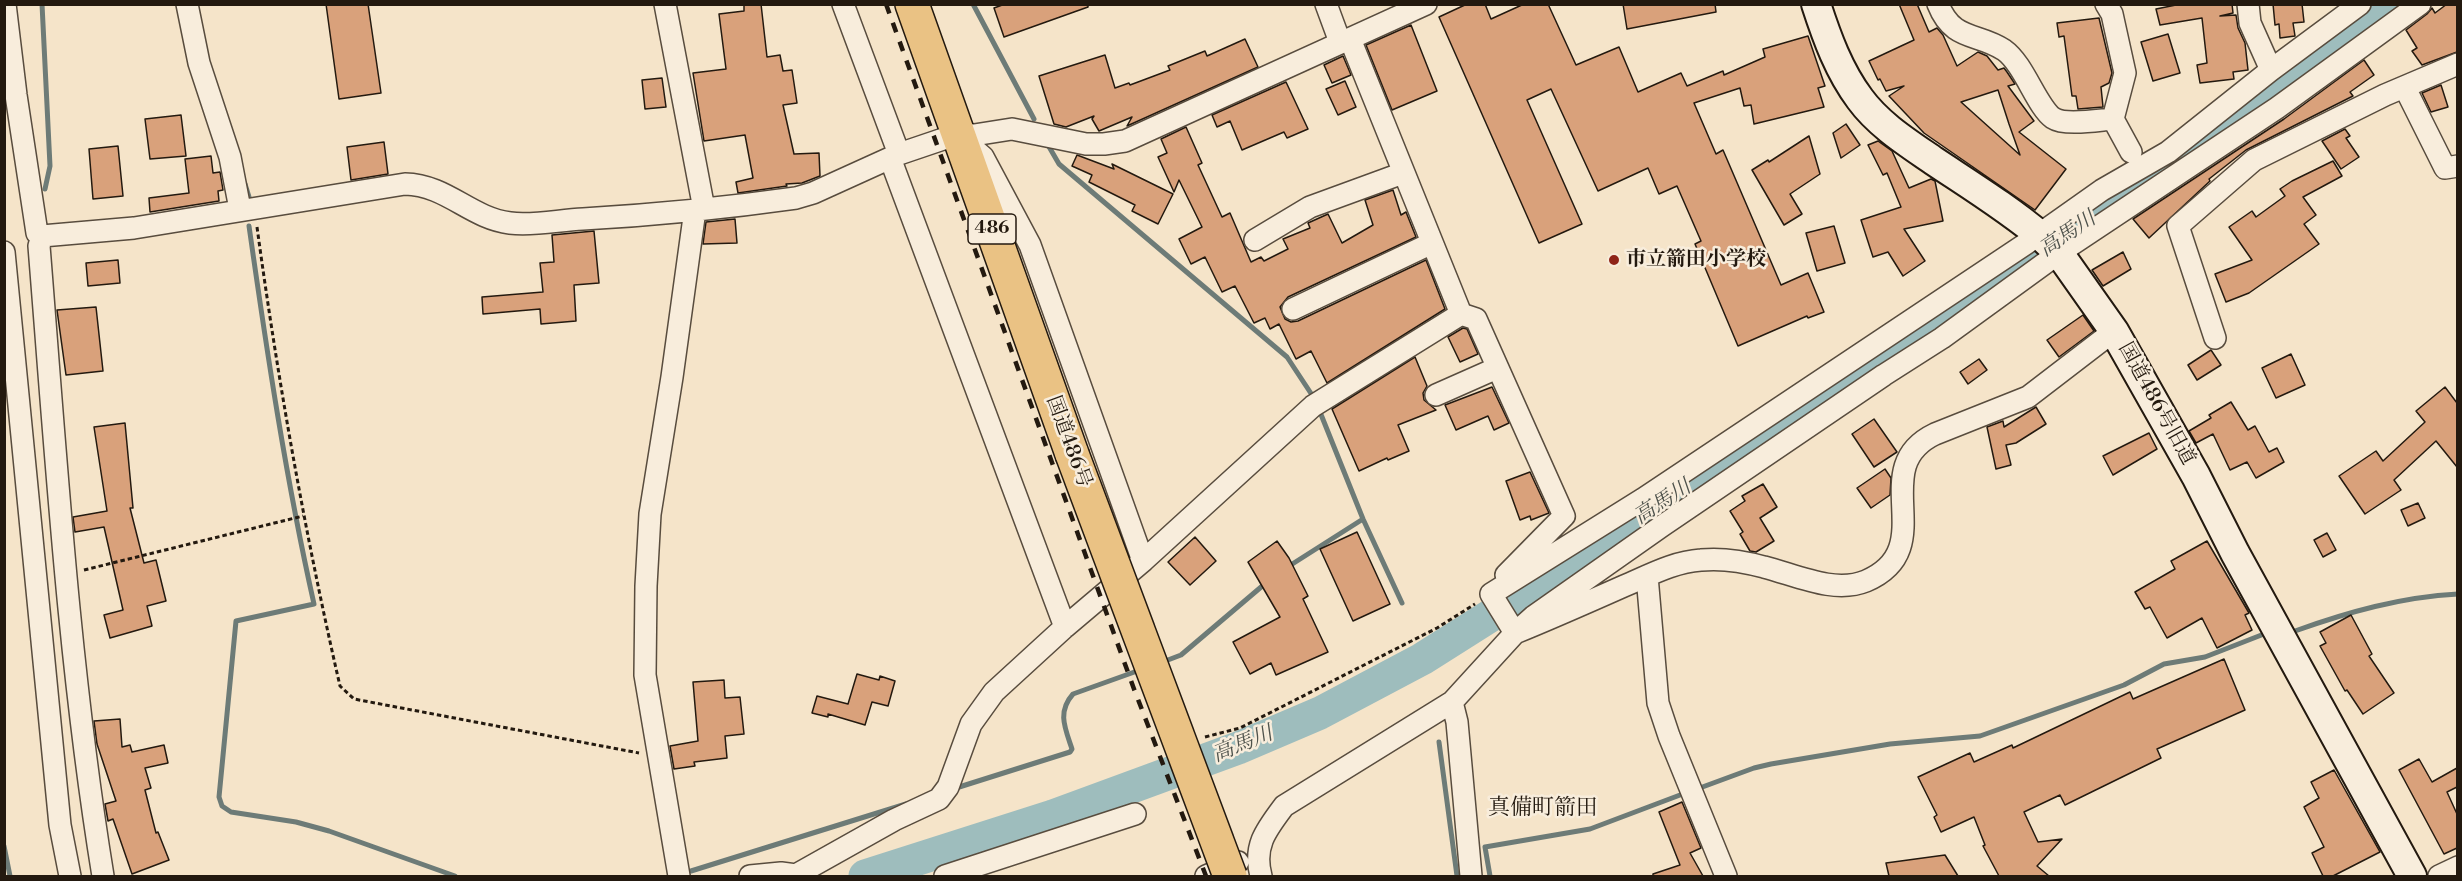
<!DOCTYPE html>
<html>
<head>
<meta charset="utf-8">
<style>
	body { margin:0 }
	#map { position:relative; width:2462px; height:881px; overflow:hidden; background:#f5e4c9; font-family:"Libre Bodoni",serif }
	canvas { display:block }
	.frame { position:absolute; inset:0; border:6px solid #23190f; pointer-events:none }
</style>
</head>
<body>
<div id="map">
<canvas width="2462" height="881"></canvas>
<div class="frame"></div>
</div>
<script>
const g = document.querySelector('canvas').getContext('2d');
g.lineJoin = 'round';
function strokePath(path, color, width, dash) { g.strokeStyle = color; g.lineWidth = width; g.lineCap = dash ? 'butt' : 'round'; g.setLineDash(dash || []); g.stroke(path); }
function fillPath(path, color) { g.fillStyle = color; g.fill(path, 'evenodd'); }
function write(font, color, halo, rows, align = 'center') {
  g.font = font + ' "Libre Bodoni","Noto Serif JP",serif'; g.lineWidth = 5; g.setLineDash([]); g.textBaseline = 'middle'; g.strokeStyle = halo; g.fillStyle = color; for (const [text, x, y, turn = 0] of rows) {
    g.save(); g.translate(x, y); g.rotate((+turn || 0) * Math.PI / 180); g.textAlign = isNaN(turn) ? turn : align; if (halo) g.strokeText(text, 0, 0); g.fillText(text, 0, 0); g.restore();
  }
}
strokePath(new Path2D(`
	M42,4L50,166L45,189
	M973,4L1034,119
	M1048,145L1059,164L1287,357L1314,398
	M245,184L249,197
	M249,226C267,353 286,479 314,604L236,621L219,797L222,806L231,812L296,822L329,831L455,876
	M1318,407L1363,519L1402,603
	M1286,568L1363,519
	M2295,631C2348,612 2401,597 2458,594
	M1420,652L1424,667
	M1160,663L1181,655L1267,582
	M1439,742L1457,876
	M956,788L1070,752L1072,749C1065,728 1057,712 1073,694L1140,670
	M1697,789L1754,768L1771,764L1890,744L1980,736L2124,685L2164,664L2205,657L2264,634
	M4,846L10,876
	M691,871L906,804
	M1490,876L1485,847L1590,829L1688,792`), '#6d7b77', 5);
strokePath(new Path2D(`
	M865,876L1053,816L1238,748L1320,713L1422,659L1719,471L1753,446L1866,373L2009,271L2188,152L2394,4`), '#9ebdbd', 33);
const building = new Path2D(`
	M326,4H368L381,93L339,99Z
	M744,4H761L767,57L780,55L783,71L792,70L797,103L783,105L794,154L819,153L820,176L802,183L786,184L787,186L738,193L736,182L753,178L745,135L704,141L693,73L726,69L719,14L744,11Z
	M1005,4H1088V7L1004,37L994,8Z
	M1467,4H1485L1491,19L1524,4H1548L1576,65L1619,47L1638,92L1681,73L1687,86L1723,71L1724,75L1765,57L1763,49L1808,36L1825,86L1818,88L1824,107L1754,124L1751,105L1744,106L1740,88L1694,103L1716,154L1723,150L1781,285L1808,273L1824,312L1808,318L1807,316L1738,346L1695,244L1701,241L1677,186L1659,194L1648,168L1598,191L1551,89L1527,100L1582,224L1539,243L1439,17Z
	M1623,4H1715L1716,12L1627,29Z
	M1899,4H1917L1929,32L1937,28L1943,35L1957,66L1978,52L1987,56L1998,70L2004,68L2007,72L2015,84L2008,86L2034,121L2019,132L2066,169L2035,210L1924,133L1889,96L1904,86L1886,91L1880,79L1878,80L1869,61L1914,40ZM1998,90L2009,124L2020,155L1961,102Z
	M2181,4H2232L2233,13L2220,16L2236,15L2238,28L2245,43L2248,70L2233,72L2234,79L2200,83L2197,65L2207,63L2202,18L2160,25L2156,9Z
	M2273,4H2302L2304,22L2293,23L2295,36L2280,38L2279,24L2275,25Z
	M2447,4H2457V52L2422,65L2412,51L2417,48L2406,30L2427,14L2432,8L2435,13Z
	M2099,18L2112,73L2109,83L2101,87L2103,107L2078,109L2076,96H2072L2064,36L2059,37L2057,23Z
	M1411,25L1437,91L1392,110L1366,45Z
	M2168,34L2180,73L2153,81L2141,42Z
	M1245,39L1258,67L1127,126L1132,117L1099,131L1092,119L1094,116L1066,127L1054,124L1039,76L1105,55L1115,88L1129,83L1130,85L1170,70L1168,66L1205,51L1207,56Z
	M1343,56L1351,75L1332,83L1324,65Z
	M2364,60L2374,75L2350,92L2353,96L2246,150L2209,179L2210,181L2149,238L2133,219L2284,119Z
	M662,78L666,107L645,109L642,80Z
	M1345,81L1356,107L1338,115L1326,89Z
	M1286,82L1308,129L1287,138L1284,132L1242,150L1230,121L1217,127L1212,115Z
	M2441,85L2448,107L2431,112L2422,93Z
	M181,115L186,156L150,159L145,119Z
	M1846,124L1860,145L1841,158L1833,133Z
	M1186,127L1202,163L1198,165L1222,217L1230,213L1251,262L1261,257L1264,261L1288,249L1283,239L1310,228L1308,223L1328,214L1342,243L1373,225L1365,200L1393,190L1401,215L1406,212L1416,237L1288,297L1280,307L1285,319L1291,322L1298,321L1426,260L1445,309L1327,383L1311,351L1296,359L1279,324L1270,329L1265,318L1254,323L1235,286L1222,292L1205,257L1191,264L1179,239L1202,227L1179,180L1174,192L1158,157L1167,153L1161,139Z
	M2345,129L2350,136L2346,138L2359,157L2341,169L2322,141Z
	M1809,136L1820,174L1790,194L1802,214L1784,225L1752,170L1768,160L1769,162Z
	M1878,141L1892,151L1909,188L1931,179L1935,181L1943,221L1904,229L1925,261L1903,276L1888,252L1873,257L1861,220L1901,207L1887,173L1883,175L1868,145Z
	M384,142L388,174L351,180L347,147Z
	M118,146L123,196L93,199L89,149Z
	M1077,155L1114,169L1112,164L1173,194L1158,224L1132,211L1135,205L1089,182L1092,175L1072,166Z
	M211,156L213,173L220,172L223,190L218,191L219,201L150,212L149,198L189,193L185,159Z
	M2333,161L2342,176L2303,197L2316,215L2304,224L2319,244L2249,293L2226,302L2215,274L2252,260L2229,227L2252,211L2256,217L2285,196L2280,189L2292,181Z
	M735,219L737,243L703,244L706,222Z
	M1834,226L1845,263L1817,271L1806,233Z
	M594,231L599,283L574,285L576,321L541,324L540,309L483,314L482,297L543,292L540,263L554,262L552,235Z
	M2123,252L2131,269L2103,286L2092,270Z
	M118,260L120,283L88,286L86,263Z
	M96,307L103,371L66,375L57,310Z
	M2083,315L2094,331L2059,357L2047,340Z
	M1463,328L1467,329L1478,354L1460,362L1448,337Z
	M2211,350L2221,365L2197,380L2188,365Z
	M2291,354L2305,385L2276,398L2262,368Z
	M1415,357L1427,386L1423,393L1424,400L1436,410L1398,425L1409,451L1388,460L1387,458L1359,471L1332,409Z
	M1979,359L1987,370L1968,384L1960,372Z
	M1492,387L1509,423L1494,430L1488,416L1456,430L1445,405Z
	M2445,387L2457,403V467L2436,441L2394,480L2401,490L2365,514L2339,476L2376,451L2383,461L2425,422L2416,411Z
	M2231,402L2248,430L2255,426L2269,452L2277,448L2284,462L2256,478L2247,462L2230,470L2213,434L2196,443L2189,431L2211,418L2209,415Z
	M2036,407L2046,424L2016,443L2006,445L2011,465L1996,469L1987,427L2003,421L2004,427Z
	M1874,419L1897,452L1874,467L1852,434Z
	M125,423L133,508H130L144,563L156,560L166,601L147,606L152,626L110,638L104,615L123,610L104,527L75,532L73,517L107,511L94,427Z
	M2149,433L2157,449L2113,475L2103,456Z
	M1885,469L1891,478L1890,495L1871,508L1857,488Z
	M1530,472L1549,513L1531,520L1530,516L1520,520L1506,481Z
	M1763,484L1777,507L1760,518L1774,541L1756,552L1750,551L1740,534L1743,532L1730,511L1745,501L1742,496Z
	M2418,503L2425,518L2408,526L2401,510Z
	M1357,532L1390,604L1353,621L1320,549Z
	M2327,533L2336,550L2323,557L2314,540Z
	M1195,537L1216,561L1190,585L1168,562Z
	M1277,541L1289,558L1308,596L1303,599L1328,652L1276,675L1271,663L1250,674L1233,642L1280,617L1248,562Z
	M2207,541L2249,613L2245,615L2252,630L2217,648L2202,618L2167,638L2150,607L2145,609L2135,592L2175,569L2171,561Z
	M2351,615L2372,654L2369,656L2394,693L2363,714L2347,690L2345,691L2320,646L2326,643L2320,632Z
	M2224,659L2245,710L2157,749L2161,758L2065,805L2060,795L2024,812L2038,842L2062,839L2037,866L2049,876H1999L1983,846L1985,845L1974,817L1941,832L1934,817L1937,815L1918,777L1970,753L1974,762L2012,745L2013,748L2130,692L2133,699Z
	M857,674L879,680L880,676L895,681L888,706L872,702L865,725L828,714V717L812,713L817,696L848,704Z
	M724,680L725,698L740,697L744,734L725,736L727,758L694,762L695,766L674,769L670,746L698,741L693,682Z
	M120,719L122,747L130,745L132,752L164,745L168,763L145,768L151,788L145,790L156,833L158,832L169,860L132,874L113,819L108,821L105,804L116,801L97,744L94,721Z
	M2419,759L2432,782L2457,768V787L2447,792L2457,814V848L2444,854L2399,770Z
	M2334,770L2380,852L2333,876H2323L2312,853L2324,847L2304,807L2319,798L2311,782Z
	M1682,802L1701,848L1690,853L1703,876H1653V874L1680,865L1659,812Z
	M1945,855L1958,876H1889L1886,863Z`);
fillPath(building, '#d9a17b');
strokePath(building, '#23190f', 1.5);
const street = new Path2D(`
	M5,4L16,95L37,233L42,236L134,228L405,184C447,185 470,218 510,223C534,226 559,220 583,219C654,215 725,208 796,198L813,193L899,154L958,134L974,135L1012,129L1086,144H1104L1125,141L1426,4
	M187,4L199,63L230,157L240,209
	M665,4L704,209
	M843,4L899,154
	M1326,4L1340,42
	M1938,4C1953,42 1977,32 2004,50C2024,64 2037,107 2053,118C2065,126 2099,120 2113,119L2131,152
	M2106,4L2112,14L2125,73L2113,119
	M2248,4L2250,23L2271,70
	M2405,88L2445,168L2458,166
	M967,143L983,157L1030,245L1143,561
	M890,158L1065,627
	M42,236L39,246C56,457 69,668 103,876
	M1255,240L1310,207L1403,173
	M4,252L60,825L70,876
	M1293,309L1432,243
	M1461,314L1476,319L1564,516L1506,575
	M2215,338L2178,226L2254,160L2385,95L2458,64
	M1436,395L1497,368
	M1647,576L1658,703L1669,736L1726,876
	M1491,594L1643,499L2027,243L2102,190L2168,152L2271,70L2360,4
	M1491,594L1515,633C1552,618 1588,602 1624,586C1650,575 1673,562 1701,560C1721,558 1746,562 1764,567C1796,575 1834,594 1866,581C1943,548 1864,468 1935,434L2028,397L2114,331
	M1452,702L1457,722L1471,876
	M679,876L645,675L646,586L650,514L672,377L695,210
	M750,876L781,873L796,875L894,820L939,799L948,787L971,724L994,692L1065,627L1143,561L1313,406L1461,314L1350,39
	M945,876L1135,814
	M1206,876L1238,862
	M1261,876C1253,846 1266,830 1284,806L1452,702L1515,633L1534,616L1662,526L1884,375L1942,338L2059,253L2277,108L2420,4
	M2439,876L2458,867`);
const secondary = new Path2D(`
	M1816,4C1827,38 1839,71 1860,99C1879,125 1908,143 1934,161C1970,185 2009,209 2042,237L2059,253L2114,331L2196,476L2235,553L2412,876`);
const highway = new Path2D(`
	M912,4L1072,454`);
strokePath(street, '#584c3e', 24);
strokePath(secondary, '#23190f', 32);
strokePath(highway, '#23190f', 36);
strokePath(new Path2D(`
	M257,227C278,381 305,534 340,686L354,699L639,753
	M84,570L303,516
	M1205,737L1240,728L1437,628L1475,604`), '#23190f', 3, [4.5, 3]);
strokePath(street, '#f8eddc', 21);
strokePath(secondary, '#f8eddc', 28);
strokePath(highway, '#eac284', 33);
strokePath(new Path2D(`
	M886,4L1134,689L1206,876`), '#23190f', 4.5, [10, 10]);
const highwayBridge = new Path2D(`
	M1072,454L1230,876`);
strokePath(highwayBridge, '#23190f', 36, []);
strokePath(highwayBridge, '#eac284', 33);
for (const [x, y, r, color] of [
	[1614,260,6,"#8f2418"]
]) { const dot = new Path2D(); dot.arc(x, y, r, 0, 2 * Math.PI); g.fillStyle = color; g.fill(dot); strokePath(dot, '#f8eddc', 2); }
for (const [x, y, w] of [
	[992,229,48]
]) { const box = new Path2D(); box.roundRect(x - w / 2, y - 15, w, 30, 4.5); g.fillStyle = '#f8eddc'; g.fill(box); strokePath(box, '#23190f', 1.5); }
write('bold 18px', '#23190f', null, [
	["486",992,229]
]);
write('bold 20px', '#23190f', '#f8eddc', [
	["市立箭田小学校",1626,260]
], 'left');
write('20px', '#23190f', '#f8eddc', [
	["国道486号旧道",2156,404,61],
	["国道486号",1068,442,70]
]);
write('italic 21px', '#4e524c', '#f8eddc', [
	["高馬川",2068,235,-34],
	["高馬川",1663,503,-33],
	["高馬川",1243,745,-22]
]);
write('22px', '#23190f', '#f8eddc', [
	["真備町箭田",1543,809]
]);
</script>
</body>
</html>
